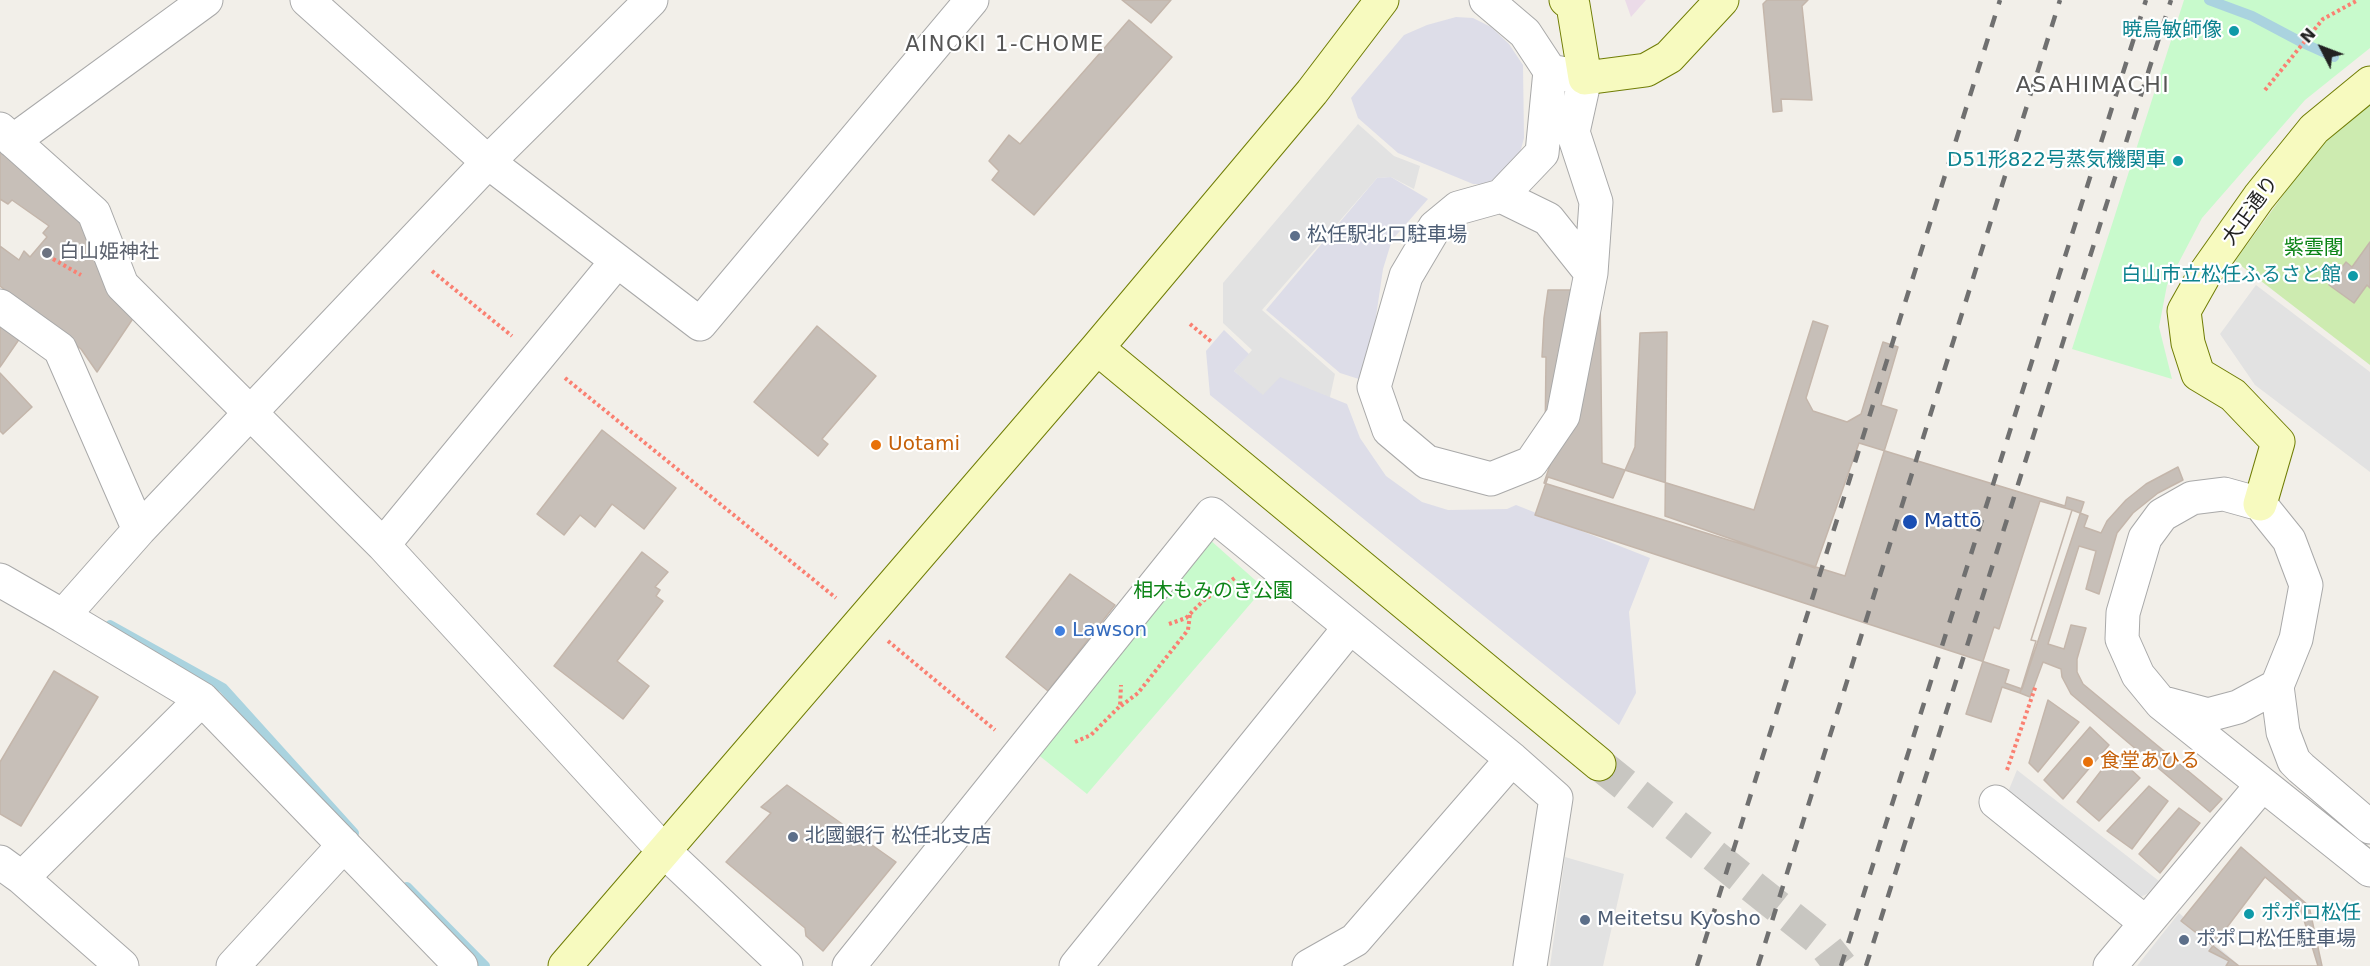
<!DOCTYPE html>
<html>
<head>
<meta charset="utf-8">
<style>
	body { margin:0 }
	#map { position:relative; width:2370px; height:966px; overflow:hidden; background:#f2efe9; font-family:"DejaVu Sans",sans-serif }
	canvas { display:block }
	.north { position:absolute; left:2292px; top:18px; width:60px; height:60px; -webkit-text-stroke:4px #fff; paint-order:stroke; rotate:312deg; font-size:16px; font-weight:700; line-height:24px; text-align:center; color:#222 }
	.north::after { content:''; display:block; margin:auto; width:21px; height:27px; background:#222; clip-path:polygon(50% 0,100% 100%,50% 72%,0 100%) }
</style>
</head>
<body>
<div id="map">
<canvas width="2370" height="966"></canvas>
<div class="north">N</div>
</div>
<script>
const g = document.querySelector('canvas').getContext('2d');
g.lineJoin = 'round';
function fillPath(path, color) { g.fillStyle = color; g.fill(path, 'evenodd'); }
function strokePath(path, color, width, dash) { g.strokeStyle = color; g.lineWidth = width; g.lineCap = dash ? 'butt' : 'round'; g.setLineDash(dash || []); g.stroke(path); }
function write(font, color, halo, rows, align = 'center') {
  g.font = font + ' "DejaVu Sans","Noto Sans JP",sans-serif'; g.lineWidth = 4.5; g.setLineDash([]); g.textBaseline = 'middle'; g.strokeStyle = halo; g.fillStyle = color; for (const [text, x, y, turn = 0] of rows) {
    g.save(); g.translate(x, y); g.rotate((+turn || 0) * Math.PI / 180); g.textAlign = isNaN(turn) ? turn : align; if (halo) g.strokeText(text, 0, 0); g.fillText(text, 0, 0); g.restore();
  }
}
fillPath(new Path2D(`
	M1625,0H1646L1631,17Z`), '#ebdbe8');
fillPath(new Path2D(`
	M2370,98V365L2235,261L2338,120Z`), '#cdebb0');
fillPath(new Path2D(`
	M2184,0H2370V48L2305,100L2202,218L2167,285L2159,327L2172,379L2072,349Z
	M1209,539L1264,588L1087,794L1036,753Z`), '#c8facc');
fillPath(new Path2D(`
	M1358,124L1394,156L1420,166L1414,189L1391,177L1377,178L1262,310L1335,374L1330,397L1263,396L1234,371L1252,350L1223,323V283Z
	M2256,285L2370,372V472L2255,385L2220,334Z
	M2017,770L2159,881L2147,894L2136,899L2008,792Z
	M1565,857L1624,874L1603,966H1550Z
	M2179,913L2240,966H2137Z`), '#e2e2e2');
fillPath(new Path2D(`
	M1456,17L1473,18L1491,27L1509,44L1523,65L1524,138L1520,153L1489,184H1473L1398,153L1358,118L1351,98L1404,35L1427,25Z
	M1391,177L1428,199L1392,240L1383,269L1368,371L1362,380L1340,373L1266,310L1377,178Z
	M1224,330L1249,354L1234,371L1263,395L1280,377L1347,404L1360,438L1386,476L1422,502L1448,510L1507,509L1516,505L1650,558L1629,612L1636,693L1619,725L1210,395L1206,351Z`), '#dddde8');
strokePath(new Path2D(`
	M2209,0L2252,16L2303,43L2334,57
	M110,625L223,688L354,833
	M407,887L485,966`), '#aad3df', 10);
const building = new Path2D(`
	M1122,0H1171L1151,23Z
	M1767,0H1808L1802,6L1812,100L1781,99L1782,111L1773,112L1763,4Z
	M1129,20L1172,57L1034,215L992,180L999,171L989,161L1009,135L1020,144Z
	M0,150L82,220L134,317L97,372L81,349L0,286Z
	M0,199L8,204L12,200L49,226L43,233L47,237L30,257L24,251L19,260L0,246Z
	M2370,242V288L2367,285L2354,303L2329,285L2346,262L2352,267Z
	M1548,290H1600L1602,463L1754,510L1813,321L1828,326L1806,398L1813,411L1844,421L1847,422L1861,414L1883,342L1898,347L1881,405L1897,410L1845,576L1544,483L1557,444H1545L1546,357H1542L1544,318Z
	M2,326L20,338L0,367V328Z
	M817,326L876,376L822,439L828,444L818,456L754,402Z
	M1667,332L1665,516L1815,568L1859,443L2065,506L2067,497L2084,502L2022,689L2005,683L2009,670L1535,515L1548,477L1613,498L1635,447L1640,333Z
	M0,373L32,407L3,434L0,431Z
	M602,430L676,488L644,529L612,504L595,527L580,515L564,535L537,514Z
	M2178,467L2183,480L2158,493L2133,513L2117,533L2099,594L2086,589L2096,551L2079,546L2048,644L2064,649L2071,625L2086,628L2077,659V672L2083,684L2222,799L2210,812L2071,694L2062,677L2061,669L2043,662L2030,697L2020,693L2036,641L2031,640L2072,510L2088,516L2084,527L2101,533L2107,521L2126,500L2146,484Z
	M2040,501L2072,510L2031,640L2036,641L2020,693L2002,687L1991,722L1966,714L1994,627L1999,629Z
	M642,552L668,572L655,587L660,590L656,596L663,601L617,661L649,686L623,719L554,666Z
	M1070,574L1115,605L1048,691L1006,657Z
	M54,671L98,697L21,826L0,814V762Z
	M2048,700L2079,722L2038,772L2029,763Z
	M2090,727L2109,745L2063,799L2044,780Z
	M2114,754L2140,778L2099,821L2077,802Z
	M787,785L896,862L823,951L806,936L805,928L726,862L771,813L761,807Z
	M2149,786L2168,801L2132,849L2107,831Z
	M2179,808L2200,823L2160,873L2139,854Z
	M2241,847L2309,906L2322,966H2239L2181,921Z
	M2265,877L2300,907L2318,966H2226L2229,961L2209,951Z`);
fillPath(building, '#c7bfb8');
strokePath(building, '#c4b6ab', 1.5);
strokePath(new Path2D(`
	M1599,764L1822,942L1841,966`), '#c8c6c1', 33, [33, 16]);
const street = new Path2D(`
	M307,0L488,162L700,324L972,0
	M1486,0L1525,33L1550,71L1542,153L1501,196L1458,208L1435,227L1406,276L1374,387L1389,430L1427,462L1491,479L1531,463L1563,416L1591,273L1596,202L1573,132L1585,78L1550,71
	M0,129L94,213L122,285L383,545L663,850L786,966
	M13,141L206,0
	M1501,196L1548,219L1591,273
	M0,306L60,349L139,530L488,162L651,0
	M383,545L617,261
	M0,580L63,616
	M202,699L461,966
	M2167,704L2208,715L2238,707L2277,686
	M1996,802L2146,923
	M2370,827L2301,768L2294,761L2283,732L2277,686L2296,639L2306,585L2289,540L2260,504L2224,494L2192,498L2162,515L2145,538L2123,613L2122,639L2138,675L2161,703L2370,870
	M0,862L22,878L202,699L63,616L139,530
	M22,878L122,966
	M233,966L344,845
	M849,966L1212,514L1512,759
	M1076,966L1350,627
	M1309,966L1355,940L1512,759L1556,798L1530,966
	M2110,966L2262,785`);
const secondary = new Path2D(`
	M1566,0L1573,5L1585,78L1646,70L1669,57L1722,0
	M1097,348L1599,764
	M2260,504L2278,442L2233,395L2198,374L2188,343L2184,311L2206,272L2259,197L2314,129L2370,83
	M565,966L1097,348L1312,92L1382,0`);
strokePath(street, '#a9a9a9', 35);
strokePath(secondary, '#707d05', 35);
strokePath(new Path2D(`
	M2265,90L2323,19L2358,0
	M53,259L81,275
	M432,271L512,336
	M1190,324L1213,343
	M565,378L836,598
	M1169,624L1186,618L1203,601L1236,577
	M888,641L995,730
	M1121,706L1138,693L1188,630L1190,614
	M1075,742L1091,735L1120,706L1121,685
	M2007,770L2036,685`), '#fa8072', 4, [3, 3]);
strokePath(street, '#fff', 33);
strokePath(secondary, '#f7fabf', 33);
strokePath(new Path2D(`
	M1697,966L2000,0
	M1758,966L2060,0
	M1841,966L2146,0
	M1866,966L2171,0`), '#707070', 4.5, [12, 12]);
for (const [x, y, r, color] of [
	[2234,31,6,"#0f9aa8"],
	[2178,161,6,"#0f9aa8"],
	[1295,236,6,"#5c6f8a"],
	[47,253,6,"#6b7280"],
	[2353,276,6,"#0f9aa8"],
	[876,445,6,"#e8710a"],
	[1910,522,8,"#1a4fb4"],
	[1060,631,6,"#3f7fe0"],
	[2088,762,6,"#e8710a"],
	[793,837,6,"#5c6f8a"],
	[2249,914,6,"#0f9aa8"],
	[1585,920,6,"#5c6f8a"],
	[2184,940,6,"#5c6f8a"]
]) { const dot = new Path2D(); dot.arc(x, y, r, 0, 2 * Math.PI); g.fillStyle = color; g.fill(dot); strokePath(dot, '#fff', 2); }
write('20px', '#0d838f', '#fff', [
	["暁烏敏師像",2222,31],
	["D51形822号蒸気機関車",2166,161],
	["白山市立松任ふるさと館",2341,276],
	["ポポロ松任",2261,914,"left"]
], 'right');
write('20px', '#222', '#fff', [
	["大正通り",2251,211,-54]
]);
write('20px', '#4e5e75', '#fff', [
	["松任駅北口駐車場",1307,236],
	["北國銀行 松任北支店",805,837],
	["Meitetsu Kyosho",1597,920],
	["ポポロ松任駐車場",2196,940]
], 'left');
write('20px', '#0c8416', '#fff', [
	["紫雲閣",2314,249],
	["相木もみのき公園",1213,592]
]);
write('20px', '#5b616d', '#fff', [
	["白山姫神社",59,253]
], 'left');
write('20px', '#c56008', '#fff', [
	["Uotami",888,445],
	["食堂あひる",2100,762]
], 'left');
write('20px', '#164399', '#fff', [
	["Mattō",1924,522]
], 'left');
write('20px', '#366cbe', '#fff', [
	["Lawson",1072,631]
], 'left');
g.letterSpacing = '1.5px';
write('21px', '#555', '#fff', [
	["AINOKI 1-CHOME",1005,46]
]);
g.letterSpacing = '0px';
g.letterSpacing = '1.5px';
write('22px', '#555', '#fff', [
	["ASAHIMACHI",2093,86]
]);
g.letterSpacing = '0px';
</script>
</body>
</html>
